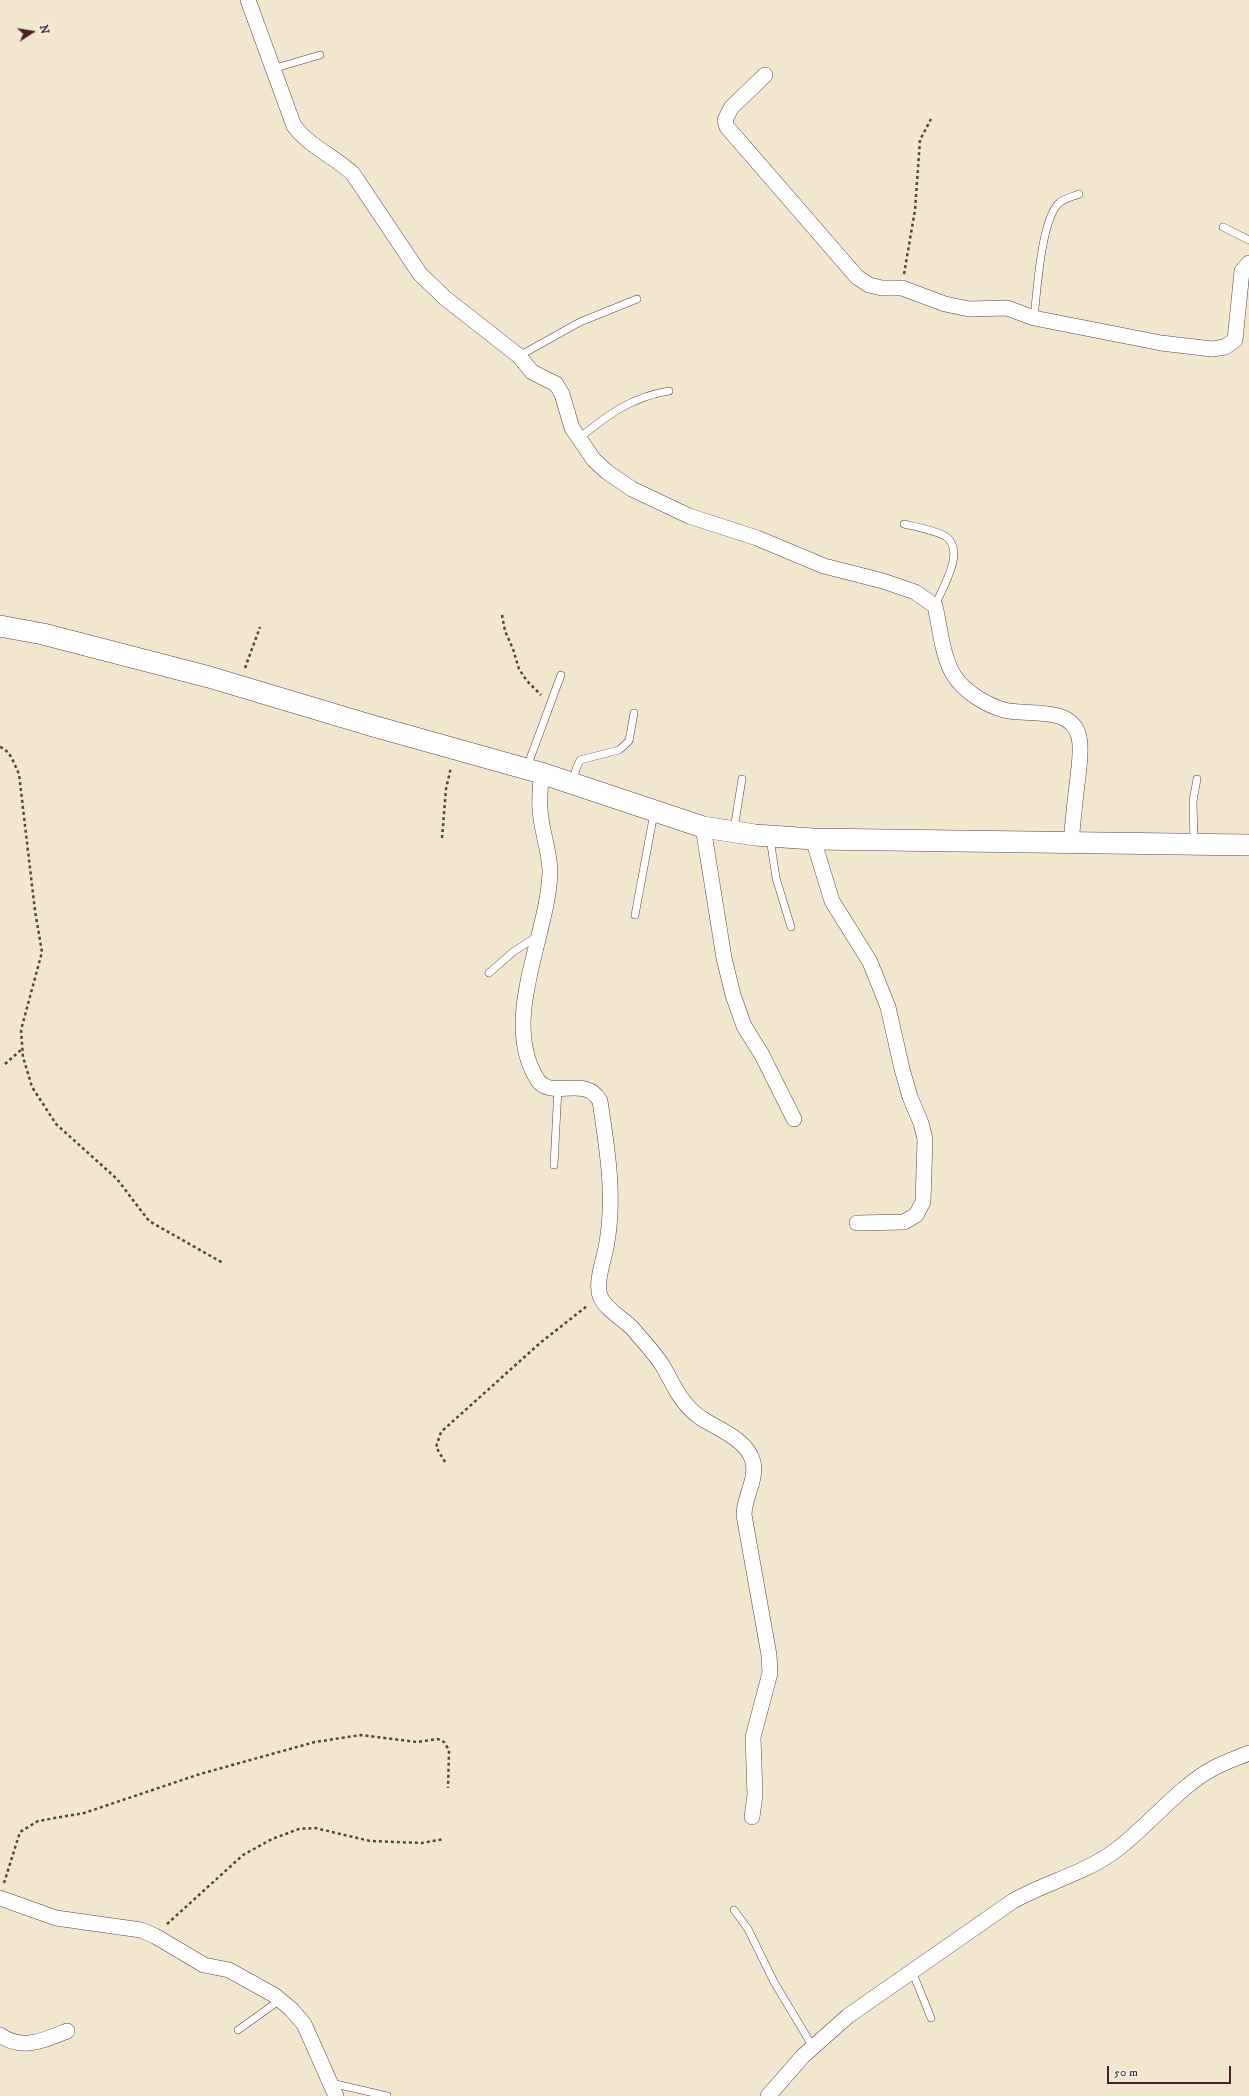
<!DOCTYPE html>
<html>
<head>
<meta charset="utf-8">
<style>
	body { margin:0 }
	#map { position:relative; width:1249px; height:2096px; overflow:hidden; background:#f1e7ce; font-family:"IM FELL DW Pica",serif }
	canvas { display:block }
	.north { position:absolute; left:12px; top:12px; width:40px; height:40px; -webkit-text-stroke:3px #f7f3e8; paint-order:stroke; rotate:78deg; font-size:11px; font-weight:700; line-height:16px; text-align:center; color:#4a1f2b }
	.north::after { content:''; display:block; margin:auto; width:14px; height:18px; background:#4a1f2b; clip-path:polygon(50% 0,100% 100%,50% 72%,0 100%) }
	.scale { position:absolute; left:1107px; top:2066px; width:124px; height:18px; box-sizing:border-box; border:2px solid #4a1f2b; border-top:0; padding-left:5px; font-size:12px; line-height:14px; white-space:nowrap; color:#4a1f2b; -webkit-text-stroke:3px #f7f3e8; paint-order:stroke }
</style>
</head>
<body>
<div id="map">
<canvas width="1249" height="2096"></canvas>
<div class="north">N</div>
<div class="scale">50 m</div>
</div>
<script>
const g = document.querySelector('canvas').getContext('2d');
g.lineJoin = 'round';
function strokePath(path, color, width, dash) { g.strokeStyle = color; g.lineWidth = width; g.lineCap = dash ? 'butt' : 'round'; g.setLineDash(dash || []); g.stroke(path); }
const lane = new Path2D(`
	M272,69L320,55
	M1223,227L1249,240
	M1034,318C1037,292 1041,220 1059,203C1065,198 1072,197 1079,194
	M519,356L580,322L637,299
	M579,438C608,415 631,397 669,391
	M904,524C917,527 934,530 945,536C967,550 942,588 935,606
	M527,767L561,675
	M573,782L576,769L580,760L619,750L629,741L634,713
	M734,829L742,779
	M770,838L776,878L791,927
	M1194,842L1193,801L1197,779
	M635,915L654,813
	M489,973L513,952L536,937
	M554,1165L558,1088
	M734,1910L748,1929L774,1982L813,2047
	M912,1971L931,2018
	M238,2030L280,2000
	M331,2083L387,2096`);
const street = new Path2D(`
	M248,0L294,126C310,147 334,156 353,174L420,274L445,298L519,356L532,372L556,384L562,394L572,428L594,460L607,472L632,489L689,516L757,538L824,566L883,581L915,592L935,606C940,627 942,655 953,674C963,691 986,705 1004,710C1027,716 1072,705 1079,737C1082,750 1079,764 1078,777C1075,799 1073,821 1071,843
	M765,75L731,108L725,120L727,127L857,277L869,285L882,288H902L945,304L969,309L1007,308L1034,318L1161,343L1212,349L1225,347L1235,340L1242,271L1249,263
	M541,773C541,785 539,797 540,809C541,831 550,851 550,872C548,937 500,1019 537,1079C550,1101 585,1074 600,1101C607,1148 615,1194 607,1242C605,1258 595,1280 600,1296C605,1309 622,1318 632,1328C643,1341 655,1353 664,1368C675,1388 682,1405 701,1418C718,1429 748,1440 753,1462C757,1480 744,1497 744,1515L769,1655L770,1673L753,1737L755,1795L752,1817
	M703,827L724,958L733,995L744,1026L762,1055L794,1119
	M813,839L832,901L870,962L888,1007L902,1069L910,1097L921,1123L925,1139L923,1202L916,1215L904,1222L857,1223
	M0,1898L56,1918L141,1930L155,1936L204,1965L229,1970L274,1995L291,2009L304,2024L336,2096
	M0,2035C22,2051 45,2040 67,2031
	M768,2096L803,2056L848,2016L1013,1901C1045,1883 1082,1874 1112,1853C1146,1829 1177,1788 1212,1769C1224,1762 1237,1758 1249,1753`);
const secondary = new Path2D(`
	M0,626L43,634L209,677L373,726L541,773L703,827L755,835L813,839L1249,845`);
strokePath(lane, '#633d43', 8);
strokePath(street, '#633d43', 16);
strokePath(secondary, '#633d43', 22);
strokePath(new Path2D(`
	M904,274L915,210L920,140L931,119
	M502,615L505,631L513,649L519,669L527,681L541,695
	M245,668L260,627
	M0,747C11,751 14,764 19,774L35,911L42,952L21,1030L23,1057L32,1087L56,1124L117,1179L149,1221L223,1263
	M442,838L446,789L451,767
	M5,1064L22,1049
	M445,1462L436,1447L441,1432L540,1343L587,1306
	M4,1883L20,1832L38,1821L84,1813L200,1774L315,1742L361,1735L417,1742L438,1739L444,1742L449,1750L448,1788
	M167,1924L243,1855L272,1839L299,1829L315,1828L370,1841L422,1843L444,1839`), '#633d43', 2.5, [3, 3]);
strokePath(lane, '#fff', 7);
strokePath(street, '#fff', 15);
strokePath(secondary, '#fff', 21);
</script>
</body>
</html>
